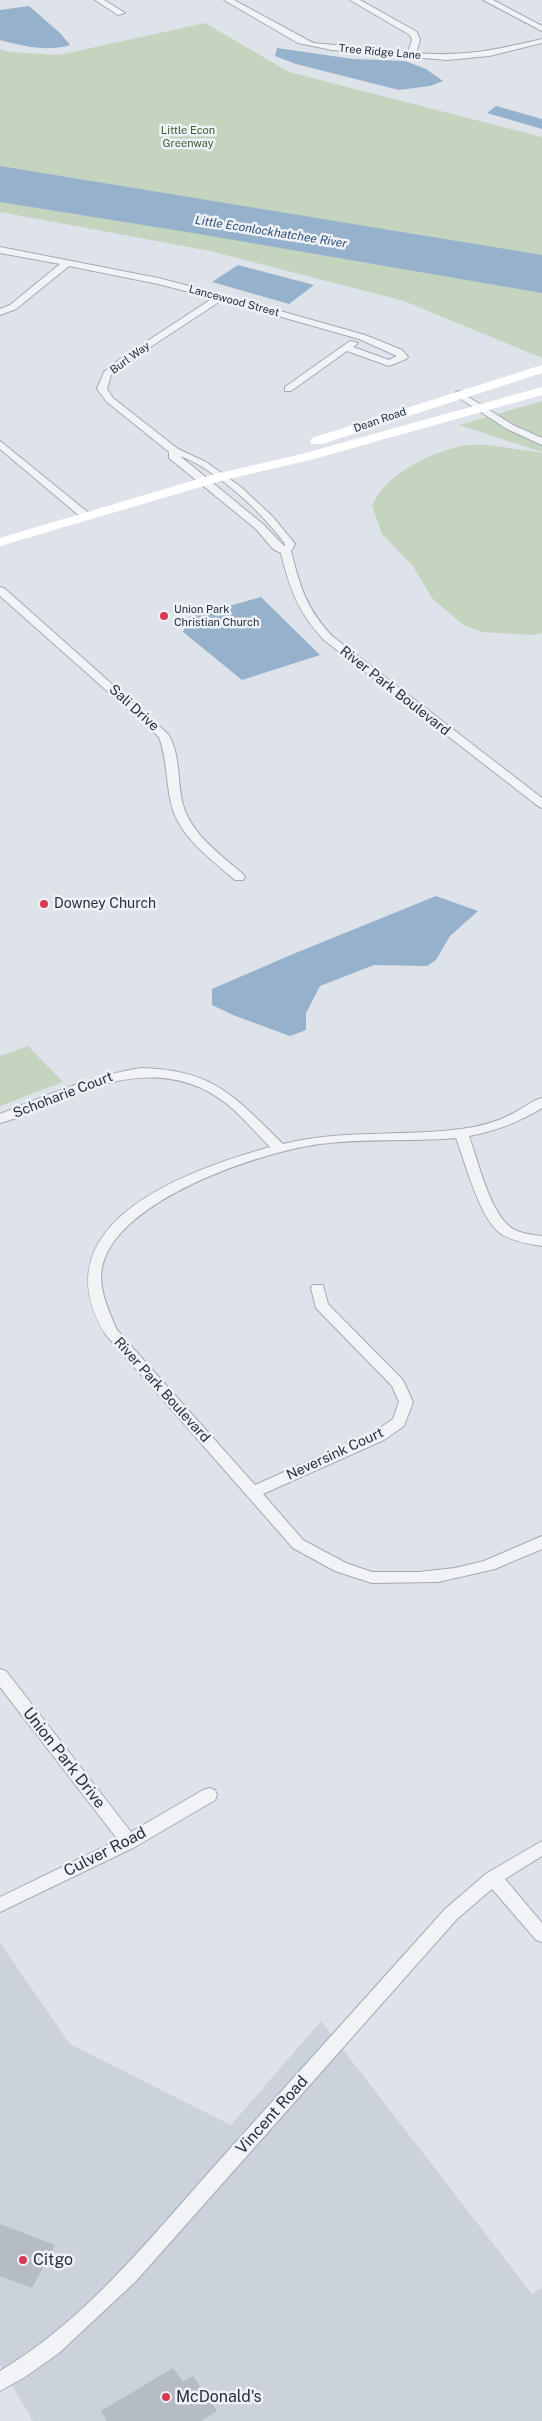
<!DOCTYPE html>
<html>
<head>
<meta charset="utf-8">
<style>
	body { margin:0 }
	canvas { display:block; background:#dee3e9 }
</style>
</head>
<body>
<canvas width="542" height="2421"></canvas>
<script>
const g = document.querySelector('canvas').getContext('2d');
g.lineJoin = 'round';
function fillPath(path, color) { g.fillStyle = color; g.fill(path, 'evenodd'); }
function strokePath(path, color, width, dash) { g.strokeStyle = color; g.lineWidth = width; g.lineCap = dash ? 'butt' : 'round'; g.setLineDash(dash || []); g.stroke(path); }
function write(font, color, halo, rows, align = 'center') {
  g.font = font + ' "Public Sans",sans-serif'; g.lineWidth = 5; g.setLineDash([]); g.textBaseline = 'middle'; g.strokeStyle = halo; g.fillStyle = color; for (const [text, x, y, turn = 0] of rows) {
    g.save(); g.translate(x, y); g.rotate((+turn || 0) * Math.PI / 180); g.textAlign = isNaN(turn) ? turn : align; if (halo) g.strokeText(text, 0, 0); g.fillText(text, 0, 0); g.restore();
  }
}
fillPath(new Path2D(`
	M0,1943L70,2044L231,2125L321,2021L532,2294L542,2288V2421H33L0,2365Z`), '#ccd2db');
fillPath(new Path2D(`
	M205,23L289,72L542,137V358L404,301L210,251L0,212V49L10,52L59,55Z
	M542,401V452L459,425Z
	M488,445L542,453V633L532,635L481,632L462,624L432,598L413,566L382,534L372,506C385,475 426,455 457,447C466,444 478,445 488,445Z
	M28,1046L63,1082L0,1106V1056Z`), '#c4d4bf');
fillPath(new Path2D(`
	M29,6L61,34L70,45C47,52 22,46 0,40V10Z
	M277,48L353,59L405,61L426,69L443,81L430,86L399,90L296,64L275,56Z
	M496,106L542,119V129L487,113Z
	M0,166L542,255V293L193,233L0,202Z
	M238,265L314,285L289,304L212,282Z
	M261,597L320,655L242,680L183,632L189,617Z
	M436,896L478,911L450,936L436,960L427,966L374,965L320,986L306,1013V1030L290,1036L233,1015L212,1005V989L293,954Z`), '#96b1cc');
fillPath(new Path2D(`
	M0,2224L55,2245L32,2288L0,2276Z
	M173,2368L183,2382L193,2376L217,2411L201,2421H107L101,2411Z`), '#b5bcc6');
const minor = new Path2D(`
	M95,0H104L125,13L118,15Z
	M224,0H234L313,43L408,52L412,40L410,35L350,0H360L417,32L420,40L416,53C463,57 496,50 542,39V43L489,56L447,60L332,50L298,43Z
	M483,0H493L542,26V31Z
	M0,247L158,278L224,295L365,335L402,350L408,357L406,359L389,366L347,351L291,391H285V387L350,341L358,343L353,347L389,360L397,356L359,339L222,300L126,363L111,375L107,389L113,398L178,449L206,462L241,487L273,517L295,544L291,551C300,587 306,608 332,636L542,798V808L538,806L324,640C298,612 290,590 281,553L273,549L256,529L169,458V452L107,402L97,389L104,372L120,359L213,298L158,284L69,266L16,309L0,315V309L10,305L60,264L0,253ZM180,456C216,469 263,513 285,544L284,546L264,525Z
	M459,391L513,425L542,438V445L507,429L456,396V392Z
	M0,441L90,514V518H82L0,449Z
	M0,587L4,588L168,734C181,755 177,782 183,805C192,835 221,855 243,874L245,877L243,880H235C211,859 178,836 171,803C166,781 167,759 159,737L0,596Z
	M141,1068C214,1070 234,1096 283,1144C342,1129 401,1137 461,1129C478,1127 497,1122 512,1114C522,1109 531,1101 542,1098V1108C519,1122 496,1131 469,1136C478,1161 489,1209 509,1226C517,1233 531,1235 542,1236V1246C529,1244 512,1241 501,1234C479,1218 466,1164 456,1138C411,1142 365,1138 320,1144C260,1152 115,1200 102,1268C98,1289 109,1311 117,1330L255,1485L374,1432L393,1419L399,1402L392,1386L316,1308L311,1288L313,1285H323L328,1304L403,1380L413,1402L404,1426L384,1440L263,1494L303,1540L346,1563L372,1572H419L455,1568L484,1561L542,1536V1549L495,1569L438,1582L372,1583L335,1571L293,1548L106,1335C37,1223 188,1170 270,1147C256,1133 243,1117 227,1104C176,1063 116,1076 60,1099C41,1107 21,1118 0,1123V1114C47,1095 91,1076 141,1068Z
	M0,1669L6,1671L131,1832L203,1790L209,1788L215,1790L217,1795L215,1800L135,1847L0,1912V1897L118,1840L0,1687Z
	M542,1841V1856L505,1879L542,1923V1942L536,1940L492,1889L457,1919L136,2281L59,2353L25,2377L0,2391V2371C84,2321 146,2243 210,2171C288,2084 367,1996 445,1909L487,1873Z`);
strokePath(minor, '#a3aab3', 2);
fillPath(minor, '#f1f3f7');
fillPath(new Path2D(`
	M542,365V373L322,444H312L310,441L312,438Z
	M542,387V395L310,460L224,480L0,546V538L215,474L302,454Z`), '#fff');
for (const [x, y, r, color] of [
	[164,616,5,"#d83952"],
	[44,904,5,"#d83952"],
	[23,2260,5,"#d83952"],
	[166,2397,5,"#d83952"]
]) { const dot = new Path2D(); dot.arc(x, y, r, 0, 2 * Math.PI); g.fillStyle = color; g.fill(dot); strokePath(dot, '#eef2f6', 2); }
write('11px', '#263041', '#eef2f6', [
	["Tree Ridge Lane",380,52,5],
	["Lancewood Street",234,301,15],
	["Burl Way",130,358,-36],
	["Dean Road",380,420,-19]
]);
write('11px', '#3b5e32', '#eef2f6', [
	["Little Econ",188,131],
	["Greenway",188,144]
]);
write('11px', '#263041', '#eef2f6', [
	["Union Park",174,610],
	["Christian Church",174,623]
], 'left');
write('italic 12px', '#2d4f78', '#eef2f6', [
	["Little Econlockhatchee River",271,232,9]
]);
write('14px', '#263041', '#eef2f6', [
	["River Park Boulevard",395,691,38],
	["Sali Drive",134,708,42],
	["Schoharie Court",63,1095,-21],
	["River Park Boulevard",162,1390,48],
	["Neversink Court",335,1454,-25]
]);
write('14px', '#263041', '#eef2f6', [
	["Downey Church",54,904]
], 'left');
write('16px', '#263041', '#eef2f6', [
	["Union Park Drive",64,1758,52],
	["Culver Road",105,1852,-27],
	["Vincent Road",272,2115,-48]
]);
write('16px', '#263041', '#eef2f6', [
	["Citgo",33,2260],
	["McDonald's",176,2397]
], 'left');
</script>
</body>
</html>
